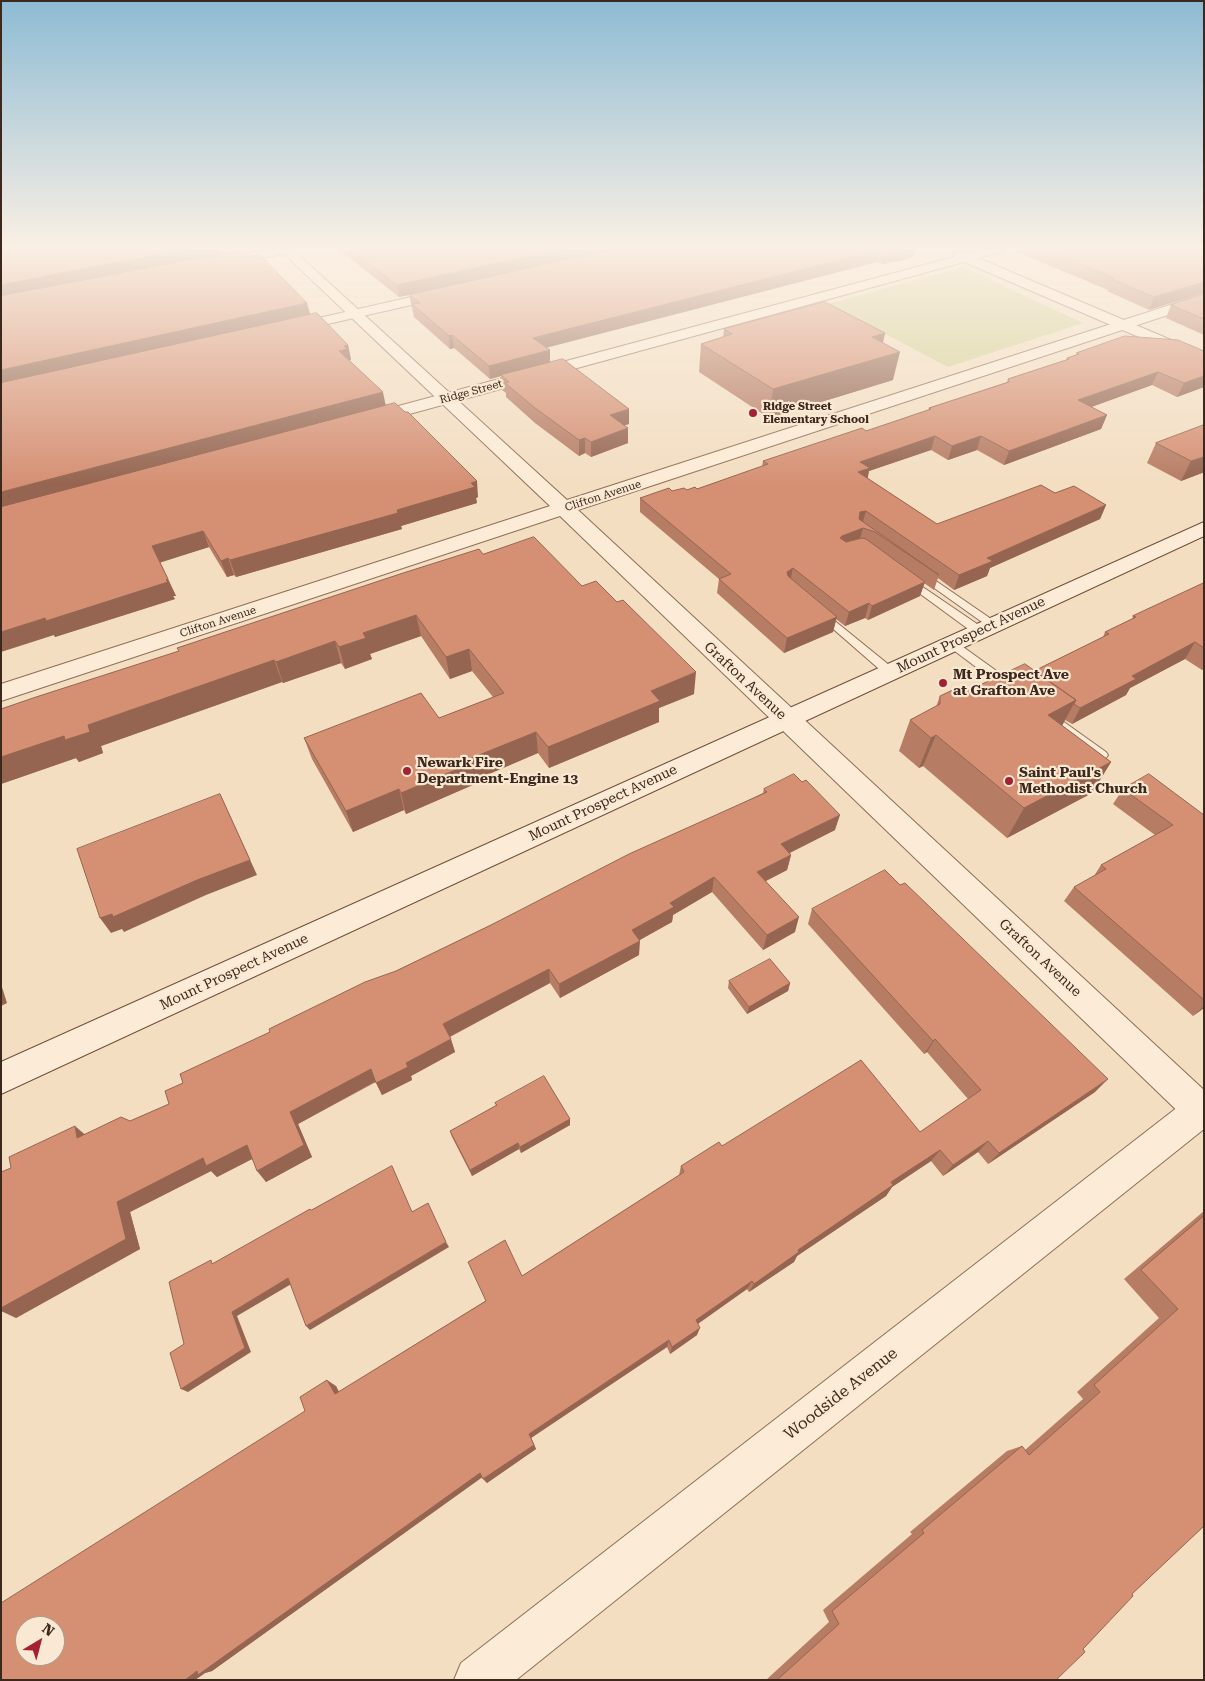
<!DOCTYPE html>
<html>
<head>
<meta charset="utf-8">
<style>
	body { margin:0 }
	#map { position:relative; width:1205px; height:1681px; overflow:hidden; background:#f3dec2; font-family:"Roboto Serif",serif }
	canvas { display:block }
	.frame { position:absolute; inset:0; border:2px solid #3d281d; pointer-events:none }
	.north { position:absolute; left:15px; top:1616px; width:50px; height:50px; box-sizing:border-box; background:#f9e9d3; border:1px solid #ae9c8a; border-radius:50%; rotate:37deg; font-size:14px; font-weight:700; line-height:20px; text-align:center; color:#3d281d }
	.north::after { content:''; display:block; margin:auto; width:18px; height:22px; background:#a42032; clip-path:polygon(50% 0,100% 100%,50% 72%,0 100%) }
</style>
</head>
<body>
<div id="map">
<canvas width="1205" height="1681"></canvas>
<div class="frame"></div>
<div class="north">N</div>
</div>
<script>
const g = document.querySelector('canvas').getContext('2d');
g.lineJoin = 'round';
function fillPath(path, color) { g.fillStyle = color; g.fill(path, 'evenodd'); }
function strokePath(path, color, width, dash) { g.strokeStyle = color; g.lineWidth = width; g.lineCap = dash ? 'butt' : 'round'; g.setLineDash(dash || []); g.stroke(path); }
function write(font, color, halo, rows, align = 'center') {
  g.font = font + ' "Roboto Serif",serif'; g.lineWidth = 4.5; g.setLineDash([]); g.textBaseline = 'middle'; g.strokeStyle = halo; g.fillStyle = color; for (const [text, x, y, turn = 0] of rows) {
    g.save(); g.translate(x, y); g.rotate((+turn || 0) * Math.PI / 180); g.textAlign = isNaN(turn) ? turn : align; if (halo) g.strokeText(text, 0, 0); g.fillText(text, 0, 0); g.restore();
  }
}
fillPath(new Path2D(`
	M963,267L1083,323L948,367L828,304Z`), '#d2d195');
const service = new Path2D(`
	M920,570L997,623V627H989L916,575V571Z
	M908,577L983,628V634H975L904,582L903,580Z
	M820,609L894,669V675H886L816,614L815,612Z
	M952,639L1016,685L1018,688L1016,691H1008L948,646L946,643Z
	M1047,710L1106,752L1108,755L1106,758H1098L1043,717L1041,714Z`);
const minor = new Path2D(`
	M269,249H294L287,253L218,267L211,263L218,259Z
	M983,249H1004L1002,252L978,258L1204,354V365L964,262L373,424H361L358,420L361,416L954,257V252L966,253Z
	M446,289L453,293L451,296L288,333L281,329L288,325Z
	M1204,1092V1129L516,1680H454L461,1663L1192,1096Z`);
const tertiary = new Path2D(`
	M279,249H292L567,500L1204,294V303L578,510L1204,1090V1129L1192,1125L560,516L1,701V684L550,506Z`);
const secondary = new Path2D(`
	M1204,522V536L1,1094V1062Z`);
strokePath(service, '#8f6d57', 2);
strokePath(minor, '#8f6d57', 2);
strokePath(tertiary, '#8f6d57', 2);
strokePath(secondary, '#714e3a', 2);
fillPath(service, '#fcecd7');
fillPath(minor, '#fcecd7');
fillPath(tertiary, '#fcecd7');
fillPath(secondary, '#fcecd7');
fillPath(new Path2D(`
	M1,249H221L223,253L310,315L348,345L351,360H349L385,405L478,497L476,498L477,503L401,526L402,529L236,577L234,575L227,577L209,547L160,562L176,596H173L175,599L55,637L54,635Z
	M340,249H919L915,250L913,257L899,261L882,264L877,262L546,347L550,362L629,424L624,425L628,428V443L591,457L585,453L579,456L535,423L506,397V393L502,390L501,376L490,379L454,348L450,349L414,317L409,295L399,297L340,250Z
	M1010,249H1204L1149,310L1107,291L1108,290Z
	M1204,294V335L1166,318L1171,305Z
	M724,329L885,333L883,343L893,380L769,418L699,372L701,344L723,337Z
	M1204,351V387L1177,397L1152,385L1091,407L1107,415L1101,429L1004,465L977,450L948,460L931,450L869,471L867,478L937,524L1055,493L1106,505L1100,519L990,568L987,576L954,590L938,578L934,590L924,583L920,596L868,620L865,618L845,626L836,619L833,632L784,653L717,593L719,579L640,512V498L672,491L697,489L762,466L763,461L866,431L928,410L929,408L1007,382L1008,379L1066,360L1067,358L1076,355L1077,353Z
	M1204,425V474L1202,473L1181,481L1147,463L1156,443Z
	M483,554L582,586L694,694L659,708V722L549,768L538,753L475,780V784L406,814L404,810L353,832L312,759L304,738L439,718L493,697L472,671L450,679L421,636L370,654L372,659L345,669L341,663L283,683L282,682L101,746L103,753L79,762L76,758L1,784V709Z
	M1204,583V669L1202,670L1185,659L1130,688L1126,695L1072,724L1065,720L1062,726L1111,762L1092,793L1007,838L923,766L919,768L899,751L910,720L936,707L940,696L969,690L1034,671L1103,637L1105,632L1132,619L1133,616Z
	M764,789L835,830L790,853L791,855L787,870L766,881L795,932L763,950L712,892L673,915L672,922L639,940V955L560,998L550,983L450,1037L455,1052L411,1076L412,1080L382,1095L376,1082L298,1124L312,1157L266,1182L252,1159L217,1177L211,1171L130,1212L140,1249L16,1318L11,1168L85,1134L130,1121L169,1104L183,1083L270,1032L763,793Z
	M1123,789L1204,815V1008L1193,1016L1064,901L1074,887L1094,876L1101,865L1155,835L1113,804Z
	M812,909L1095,1092L988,1164L978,1152L943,1176L931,1161L892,1187L886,1196L797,1256L794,1262L749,1292L747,1289L698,1324L697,1335L670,1354L667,1347L531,1438L536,1449L487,1483L482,1477L212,1671L205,1673L195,1680H1L305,1411L336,1386L339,1392L485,1301L522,1276L679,1175L681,1166L722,1146L920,1132L968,1099L927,1052L924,1054L808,924Z
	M729,981L790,983L788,991L747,1014L728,988Z
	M495,1103L570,1119V1125L521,1153L519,1149L472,1176L452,1137L450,1131L496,1106Z
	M1204,1211V1526L1132,1594L1083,1649L1056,1680H766L829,1622L823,1610L912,1534L910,1532L1007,1451L1022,1446L1025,1450L1083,1399L1077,1392L1159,1318L1124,1279Z`), '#b77c64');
fillPath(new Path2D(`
	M187,249H221L223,256L1,300V285Z
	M562,249H615L399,297L397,285Z
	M903,249H919L915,250L913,257L899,261L882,264L884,252Z
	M879,250L877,262L534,351L533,338Z
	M1204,282V293L1149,310L1154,297Z
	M307,303L311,317L1,387V370Z
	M885,333L879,358L900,352L893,380L769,418L773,389L872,337Z
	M452,335L454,348L450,349L449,336Z
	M348,345L351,360H349L339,351L344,346Z
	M550,350V363L501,375V376L490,379L489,366Z
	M1158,372L1152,385L1072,414L1078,400Z
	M1204,376V387L1177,397L1184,383Z
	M383,392L386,407L1,510V492Z
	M629,409V424L610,430V415Z
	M1107,415L1101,429L1004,465L1009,451Z
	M628,428V443L591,457V442Z
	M935,436L931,450L869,471L867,482L855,486L860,462Z
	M981,436L977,450L948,460L952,446Z
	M585,438V453L579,456V440Z
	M1204,457V470L1202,473L1181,481L1191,461Z
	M477,481L478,497L476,498L477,503L401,526L402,529L236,577L230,560L397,510Z
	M1106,505L1100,519L990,568L987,576L954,590L959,575L987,558Z
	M866,511L862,525L857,526L860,512Z
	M863,528L859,542L838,550L842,536Z
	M203,531L209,547L159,563L152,546Z
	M228,558L234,575L227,577L221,561Z
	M793,568L790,582L787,572Z
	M168,579L176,596H173L175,599L55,637L54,635L1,652V632Z
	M925,582L920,596L868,620L872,606Z
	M869,603L865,618L845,626L849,612Z
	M416,615L421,636L370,654L372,659L345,669L339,647L363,633Z
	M837,617L833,632L784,653L787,638Z
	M335,641L341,663L283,683L276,662Z
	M1195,642L1185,659L1130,688L1126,695L1072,724L1080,708L1132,676Z
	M469,649L472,671L450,679L446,657Z
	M274,660L282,682L101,746L103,753L79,762L76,758L1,784V757L88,725Z
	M696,672L694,694L659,708V722L549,768L548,747L651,691Z
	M1076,700L1059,731L1048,715Z
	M536,732L538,753L475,780V784L406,814L401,793L469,759Z
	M936,735L923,766L919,768L931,738Z
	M1111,762L1092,793L1007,838L1024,808Z
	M399,789L404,810L353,832L346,811Z
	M220,794L257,875L206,895L124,932L122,929L111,933L100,918Z
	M840,815L835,830L777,859L781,844Z
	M791,855L787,870L754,887L757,872Z
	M714,877L712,892L673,915L672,922L631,945L632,930L670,903Z
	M799,917L795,932L763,950L767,935Z
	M640,941L639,955L560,998L559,984Z
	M549,969L550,983L447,1038L443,1024Z
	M790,983L788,991L747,1014L749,1007Z
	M1,984L7,1003L1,1006Z
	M1204,1006V1008L1193,1016Z
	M451,1039L455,1052L411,1076L412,1080L382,1095L376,1083L406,1063Z
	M935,1039L927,1052L924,1054L933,1041Z
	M371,1069L376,1081L298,1124L312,1157L266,1182L257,1171L290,1112Z
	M1108,1079L1095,1092L988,1164L999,1153Z
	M570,1119V1125L521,1153L520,1147Z
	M75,1126L89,1138H77Z
	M988,1141L978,1152L943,1176L953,1165Z
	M518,1143L519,1149L472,1176L470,1170Z
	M247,1145L256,1157L217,1177L211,1171L130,1212L140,1249L16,1318L1,1311V1308L117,1202L203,1158Z
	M940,1150L931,1161L892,1187L886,1196L797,1256L794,1262L749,1292L754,1284L798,1250L891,1182Z
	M446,1242L449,1247L310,1330L306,1326Z
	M288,1278L293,1283L237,1316L251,1352L188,1392L181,1389L232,1312Z
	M752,1281L747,1289L693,1327L696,1320Z
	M700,1328L697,1335L670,1354L672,1347Z
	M669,1340L667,1347L531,1438L536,1449L487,1483L483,1479L529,1434Z
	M327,1380L336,1386L343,1400L335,1394Z
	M480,1473L484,1476L212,1671L205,1673L195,1680H185Z`), '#956551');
const building = new Path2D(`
	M1,249H187L1,285Z
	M351,249H562L397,285Z
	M614,249H903L884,252L879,250L533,338L550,350L489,366L452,335L449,336L412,304L420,303L409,295Z
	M1043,249H1204V282L1154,297L1112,279L1114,278Z
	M237,251L248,256L260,255L307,303L1,370V296Z
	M1204,294V319L1171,305Z
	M825,302L885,333L872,337L900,352L773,389L701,344L732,334L724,329Z
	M317,313L348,345L344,346L347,349L339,351L383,392L1,492V383Z
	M1125,336L1178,340L1204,351V376L1184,383L1158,372L1078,400L1107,415L1009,451L981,436L952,446L935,436L860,462L870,468L858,472L937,524L1041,485L1055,493L1074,486L1106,505L987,558L993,561L959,575L866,511L860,512L859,519L939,575L875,532L863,528L842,536L840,538L846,542L862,538L866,539L925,582L872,606L869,603L849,612L793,568L787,572L788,576L837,617L787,638L719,579L731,574L640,498L669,488L672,491L684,488L687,490L695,487L697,489L768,464L763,461L862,428L866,431L931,409L929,408L1009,382L1008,379L1069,359L1067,358L1079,354L1077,353Z
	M563,359L629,409L610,415L628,428L591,442L585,438L579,440L535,408L505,383L509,382L501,375Z
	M395,403L405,412H408L477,481L471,483L475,487L397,510L398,513L230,560L228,558L221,561L203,531L152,546L168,579L166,580L168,582L46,621L45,618L1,632V507Z
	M1204,425V457L1191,461L1156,443Z
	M534,537L582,586L596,581L617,602L623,600L696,672L651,691L660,701L548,747L536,732L469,759L472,763L401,793L399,789L346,811L304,738L421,693L439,718L504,693L469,649L446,657L416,615L363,633L366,638L339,647L335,641L276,662L274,660L88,725L90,732L65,740L64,736L1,757V709L36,697L179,651L177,648L400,574L479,549L483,554Z
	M1204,583V648L1195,642L1132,676L1136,679L1080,708L1074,704L1076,700L1034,671L1109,634L1105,632L1136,617L1133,616Z
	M1025,664L1076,700L1048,715L1111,762L1024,808L936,735L931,738L910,720L940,704V696L959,687L969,690Z
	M794,774L802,782L806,780L840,815L781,844L791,855L757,872L799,917L767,935L714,877L670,903L674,907L632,930L640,941L559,984L549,969L443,1024L451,1039L406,1063L408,1067L376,1083L371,1069L290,1112L304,1145L257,1171L247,1145L206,1166L203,1158L117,1202L126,1239L1,1308V1172L11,1168L9,1157L75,1126L77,1138L121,1117L130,1121L169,1104L165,1091L183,1083L180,1074L270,1032L269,1029L365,982L396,971L491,925L629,854L767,792L764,789Z
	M1149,774L1204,815V1000L1074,887L1106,869L1101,865L1173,825L1123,789Z
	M220,794L250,860L197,880L113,917L112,914L100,918L77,849Z
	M885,870L900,885L905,883L1108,1079L999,1153L988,1141L953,1165L940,1150L891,1182L893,1185L798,1250L799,1252L754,1284L752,1281L696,1320L700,1328L672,1347L669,1340L529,1434L534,1445L483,1479L480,1473L198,1675L197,1671L185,1680H1V1603L305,1411L300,1397L327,1380L335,1394L486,1301L468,1262L505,1240L522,1276L684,1172L681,1166L719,1142L722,1146L861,1060L920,1132L981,1090L935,1039L933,1041L812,909ZM25,1626H55V1656H25Z
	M770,959L790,983L749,1007L729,981Z
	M544,1076L570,1119L520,1147L518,1143L470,1170L450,1131L497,1105L495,1103Z
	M392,1166L412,1212L428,1203L446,1242L306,1326L288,1278L232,1312L245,1348L181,1389L170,1353L184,1344L169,1282L211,1260L212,1264L310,1209L311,1210Z
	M1204,1216V1526L1132,1594L1133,1596L1083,1649L1085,1652L1056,1680H777L839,1624L832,1611L924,1533L922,1530L1022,1446L1029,1455L1100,1392L1094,1385L1178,1309L1141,1270Z`);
fillPath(building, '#d59074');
strokePath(building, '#956551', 1);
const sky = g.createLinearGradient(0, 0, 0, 484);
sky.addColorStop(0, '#8dbbd4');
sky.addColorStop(0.51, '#faf0e4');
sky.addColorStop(1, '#faf0e400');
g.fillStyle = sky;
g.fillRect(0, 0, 1205, 484);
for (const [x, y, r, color] of [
	[753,413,5,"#a42032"],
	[943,683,5,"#a42032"],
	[407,771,5,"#a42032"],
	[1009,781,5,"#a42032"]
]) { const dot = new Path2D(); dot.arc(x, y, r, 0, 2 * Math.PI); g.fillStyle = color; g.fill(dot); strokePath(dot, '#f9e9d3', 2); }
write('11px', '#3d281d', '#f9e9d3', [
	["Ridge Street",471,392,-15],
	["Clifton Avenue",603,496,-18],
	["Clifton Avenue",218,622,-18]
]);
write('bold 11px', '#3d281d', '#f9e9d3', [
	["Ridge Street",763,407],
	["Elementary School",763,420]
], 'left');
write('14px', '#3d281d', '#f9e9d3', [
	["Mount Prospect Avenue",971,635,-25],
	["Grafton Avenue",745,681,43],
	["Mount Prospect Avenue",603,803,-25],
	["Grafton Avenue",1040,958,43],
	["Mount Prospect Avenue",234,972,-25]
]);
write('bold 14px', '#3d281d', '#f9e9d3', [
	["Mt Prospect Ave",953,675],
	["at Grafton Ave",953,691],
	["Newark Fire",417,763],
	["Department-Engine 13",417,779],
	["Saint Paul's",1019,773],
	["Methodist Church",1019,789]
], 'left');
write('16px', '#3d281d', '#f9e9d3', [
	["Woodside Avenue",841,1394,-38]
]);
</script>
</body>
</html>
